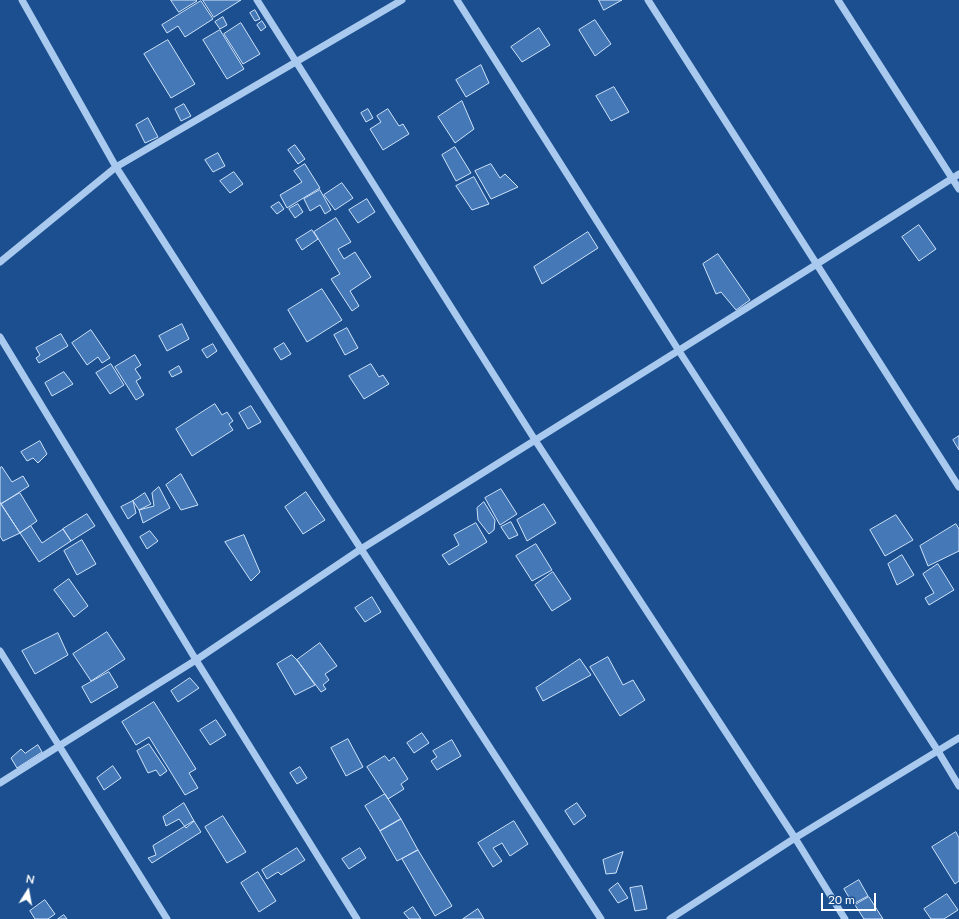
<!DOCTYPE html>
<html>
<head>
<meta charset="utf-8">
<style>
	body { margin:0 }
	#map { position:relative; width:959px; height:919px; overflow:hidden; background:#1b4f8f; font-family:Lato,sans-serif }
	canvas { display:block }
	.north { position:absolute; left:8px; top:871px; width:40px; height:40px; -webkit-text-stroke:3px #1b4f8f; paint-order:stroke; rotate:11deg; font-size:11px; font-weight:700; line-height:16px; text-align:center; color:#fff }
	.north::after { content:''; display:block; margin:auto; width:14px; height:18px; background:#fff; clip-path:polygon(50% 0,100% 100%,50% 72%,0 100%) }
	.scale { position:absolute; left:821px; top:893px; width:55px; height:18px; box-sizing:border-box; border:2px solid #fff; border-top:0; padding-left:5px; font-size:12px; line-height:14px; white-space:nowrap; color:#fff; -webkit-text-stroke:3px #1b4f8f; paint-order:stroke }
</style>
</head>
<body>
<div id="map">
<canvas width="959" height="919"></canvas>
<div class="north">N</div>
<div class="scale">20 m</div>
</div>
<script>
const g = document.querySelector('canvas').getContext('2d');
g.lineJoin = 'round';
function fillPath(path, color) { g.fillStyle = color; g.fill(path, 'evenodd'); }
function strokePath(path, color, width, dash) { g.strokeStyle = color; g.lineWidth = width; g.lineCap = dash ? 'butt' : 'round'; g.setLineDash(dash || []); g.stroke(path); }
const building = new Path2D(`
	M171,0H196L197,1L179,12Z
	M203,0H241L214,17Z
	M599,0H622L604,10Z
	M201,1L213,19L185,37L178,26L167,33L162,25Z
	M255,10L260,19L255,21L250,13Z
	M223,17L227,25L220,29L215,22Z
	M595,20L611,44L595,56L579,30Z
	M262,21L266,27L261,31L257,25Z
	M241,23L260,54L243,64L224,34Z
	M539,28L550,45L522,62L511,47Z
	M220,30L244,69L227,79L203,40Z
	M168,40L195,84L171,98L144,54Z
	M481,65L489,83L466,97L456,80Z
	M614,87L629,112L611,121L596,96Z
	M462,101L474,129L455,143L438,117Z
	M184,104L191,116L181,121L175,109Z
	M368,109L373,118L366,122L361,113Z
	M388,109L399,126L403,124L409,134L383,150L370,129L381,122L377,116Z
	M148,118L158,137L145,143L136,125Z
	M295,145L305,159L298,164L288,150Z
	M455,147L471,173L456,181L442,155Z
	M218,153L225,166L213,172L205,160Z
	M305,164L320,188L287,208L280,195L302,182L294,171Z
	M491,164L500,178L505,174L518,187L491,199L475,171Z
	M234,172L243,184L230,193L220,181Z
	M474,177L489,204L472,210L456,186Z
	M342,183L353,198L335,210L324,195Z
	M320,190L331,210L325,214L320,205L310,211L304,199Z
	M367,199L375,212L358,223L349,210Z
	M279,202L284,209L277,214L271,207Z
	M298,204L303,212L295,218L289,209Z
	M336,218L351,242L338,249L344,259L355,252L371,277L350,291L359,306L352,311L331,279L340,274L314,232Z
	M919,225L936,249L919,261L902,237Z
	M312,230L318,239L302,250L296,240Z
	M588,232L598,248L542,284L534,267Z
	M718,254L750,300L736,310L721,292L716,294L703,264Z
	M322,289L342,320L307,342L288,310Z
	M182,324L189,339L167,351L159,336Z
	M347,328L358,348L345,355L334,335Z
	M91,330L110,358L102,363L98,357L87,365L72,343Z
	M61,334L68,346L39,363L36,358L40,355L36,348Z
	M284,343L291,354L281,360L274,349Z
	M213,344L217,351L207,358L202,350Z
	M135,355L141,365L135,369L141,378L136,381L144,395L136,400L115,367Z
	M111,364L124,385L110,394L96,373Z
	M371,364L379,377L383,375L389,384L364,399L349,376Z
	M179,366L182,372L172,377L169,372Z
	M64,372L73,384L52,396L45,383Z
	M215,404L222,415L227,412L233,421L229,424L233,430L192,456L176,429Z
	M251,406L261,422L248,429L239,413Z
	M959,436V450L953,440Z
	M40,441L47,454L38,463L33,458L27,461L21,452Z
	M2,467L12,482L23,476L29,486L1,504L0,502V468Z
	M181,474L198,505L181,510L166,485Z
	M159,487L170,508L143,523L139,510L154,506L152,493Z
	M501,489L517,514L500,525L485,498Z
	M306,492L325,520L303,534L285,507Z
	M20,493L37,521L20,533L1,504Z
	M145,493L151,504L139,510L133,501Z
	M133,501L136,513L128,519L121,507Z
	M484,502L495,520L494,530L489,534L478,520L477,508Z
	M1,504L20,533L3,541L0,536V505Z
	M544,504L556,523L527,541L517,520Z
	M87,514L95,526L71,541L63,529Z
	M896,515L913,540L885,556L870,530Z
	M511,522L518,535L509,539L501,527Z
	M476,523L487,542L449,565L442,555L459,545L454,535Z
	M956,524L959,529V551L928,566L920,546Z
	M31,526L42,543L63,529L71,541L39,562L20,533Z
	M150,531L158,541L147,549L140,537Z
	M244,535L260,572L251,581L225,542Z
	M82,540L96,564L77,575L64,551Z
	M536,544L552,570L532,581L516,556Z
	M902,555L914,575L897,585L888,564Z
	M938,564L954,590L929,605L925,598L934,593L923,574Z
	M553,572L571,599L552,611L535,585Z
	M69,579L88,606L74,617L54,590Z
	M372,597L381,612L365,622L355,608Z
	M107,632L125,659L91,681L73,654Z
	M58,633L68,655L35,674L22,651Z
	M320,643L337,666L325,674L329,680L323,685L326,689L321,692L297,660Z
	M292,655L297,660L315,685L295,695L277,664Z
	M608,657L623,685L633,680L645,700L620,716L590,667Z
	M580,659L591,675L543,701L536,688Z
	M109,672L118,687L91,703L82,687Z
	M190,678L199,688L178,702L171,691Z
	M154,702L196,769L189,773L198,788L185,795L149,737L136,745L122,722Z
	M216,720L226,735L210,745L200,730Z
	M422,733L429,743L414,753L407,743Z
	M348,739L363,767L346,776L331,748Z
	M452,740L461,756L437,770L431,761L437,757L433,751Z
	M149,744L167,771L160,776L156,770L148,773L137,751Z
	M38,745L42,752L17,768L11,758L21,749L25,753Z
	M385,756L389,761L394,757L408,779L401,784L404,789L388,799L367,767Z
	M113,766L121,778L104,790L97,778Z
	M300,767L307,778L297,784L290,773Z
	M385,794L401,819L380,831L365,806Z
	M184,803L194,821L186,828L179,819L166,826L163,817Z
	M577,803L586,816L574,825L565,811Z
	M223,816L246,852L227,863L205,827Z
	M401,819L418,850L397,861L380,831Z
	M194,821L201,832L152,863L148,858L156,855L153,846Z
	M514,821L528,844L510,856L502,843L493,848L502,861L493,867L478,843Z
	M956,832L959,838V881L955,884L932,847Z
	M297,848L305,860L281,875L278,872L267,879L262,870Z
	M360,848L366,858L349,869L342,859Z
	M418,850L452,906L435,916L402,859Z
	M623,852L616,873L606,874L603,860Z
	M258,872L276,901L259,912L241,883Z
	M859,880L868,896L853,904L844,889Z
	M618,883L628,898L618,903L609,890Z
	M642,886L647,909L635,911L630,888Z
	M947,894L958,910L944,919H931L924,909Z
	M869,897L883,919H864L855,905Z
	M45,900L55,914L48,919H35L30,911Z
	M413,907L421,919H409L404,913Z
	M478,909L484,919H463Z
	M64,915L67,919H58Z`);
fillPath(building, '#4478b7');
strokePath(building, '#cfe3fa', 1);
strokePath(new Path2D(`
	M257,0L535,440L795,838L845,919
	M402,0L116,167L326,495L601,919
	M457,0L679,351L938,751L959,786
	M648,0L959,487
	M838,0L959,189
	M0,262L116,167L22,0
	M0,337L196,660L357,919
	M0,651L167,919
	M0,783L196,660L361,549L817,264L959,174
	M670,919L795,838L959,738`), '#a9c9ee', 7);
</script>
</body>
</html>
